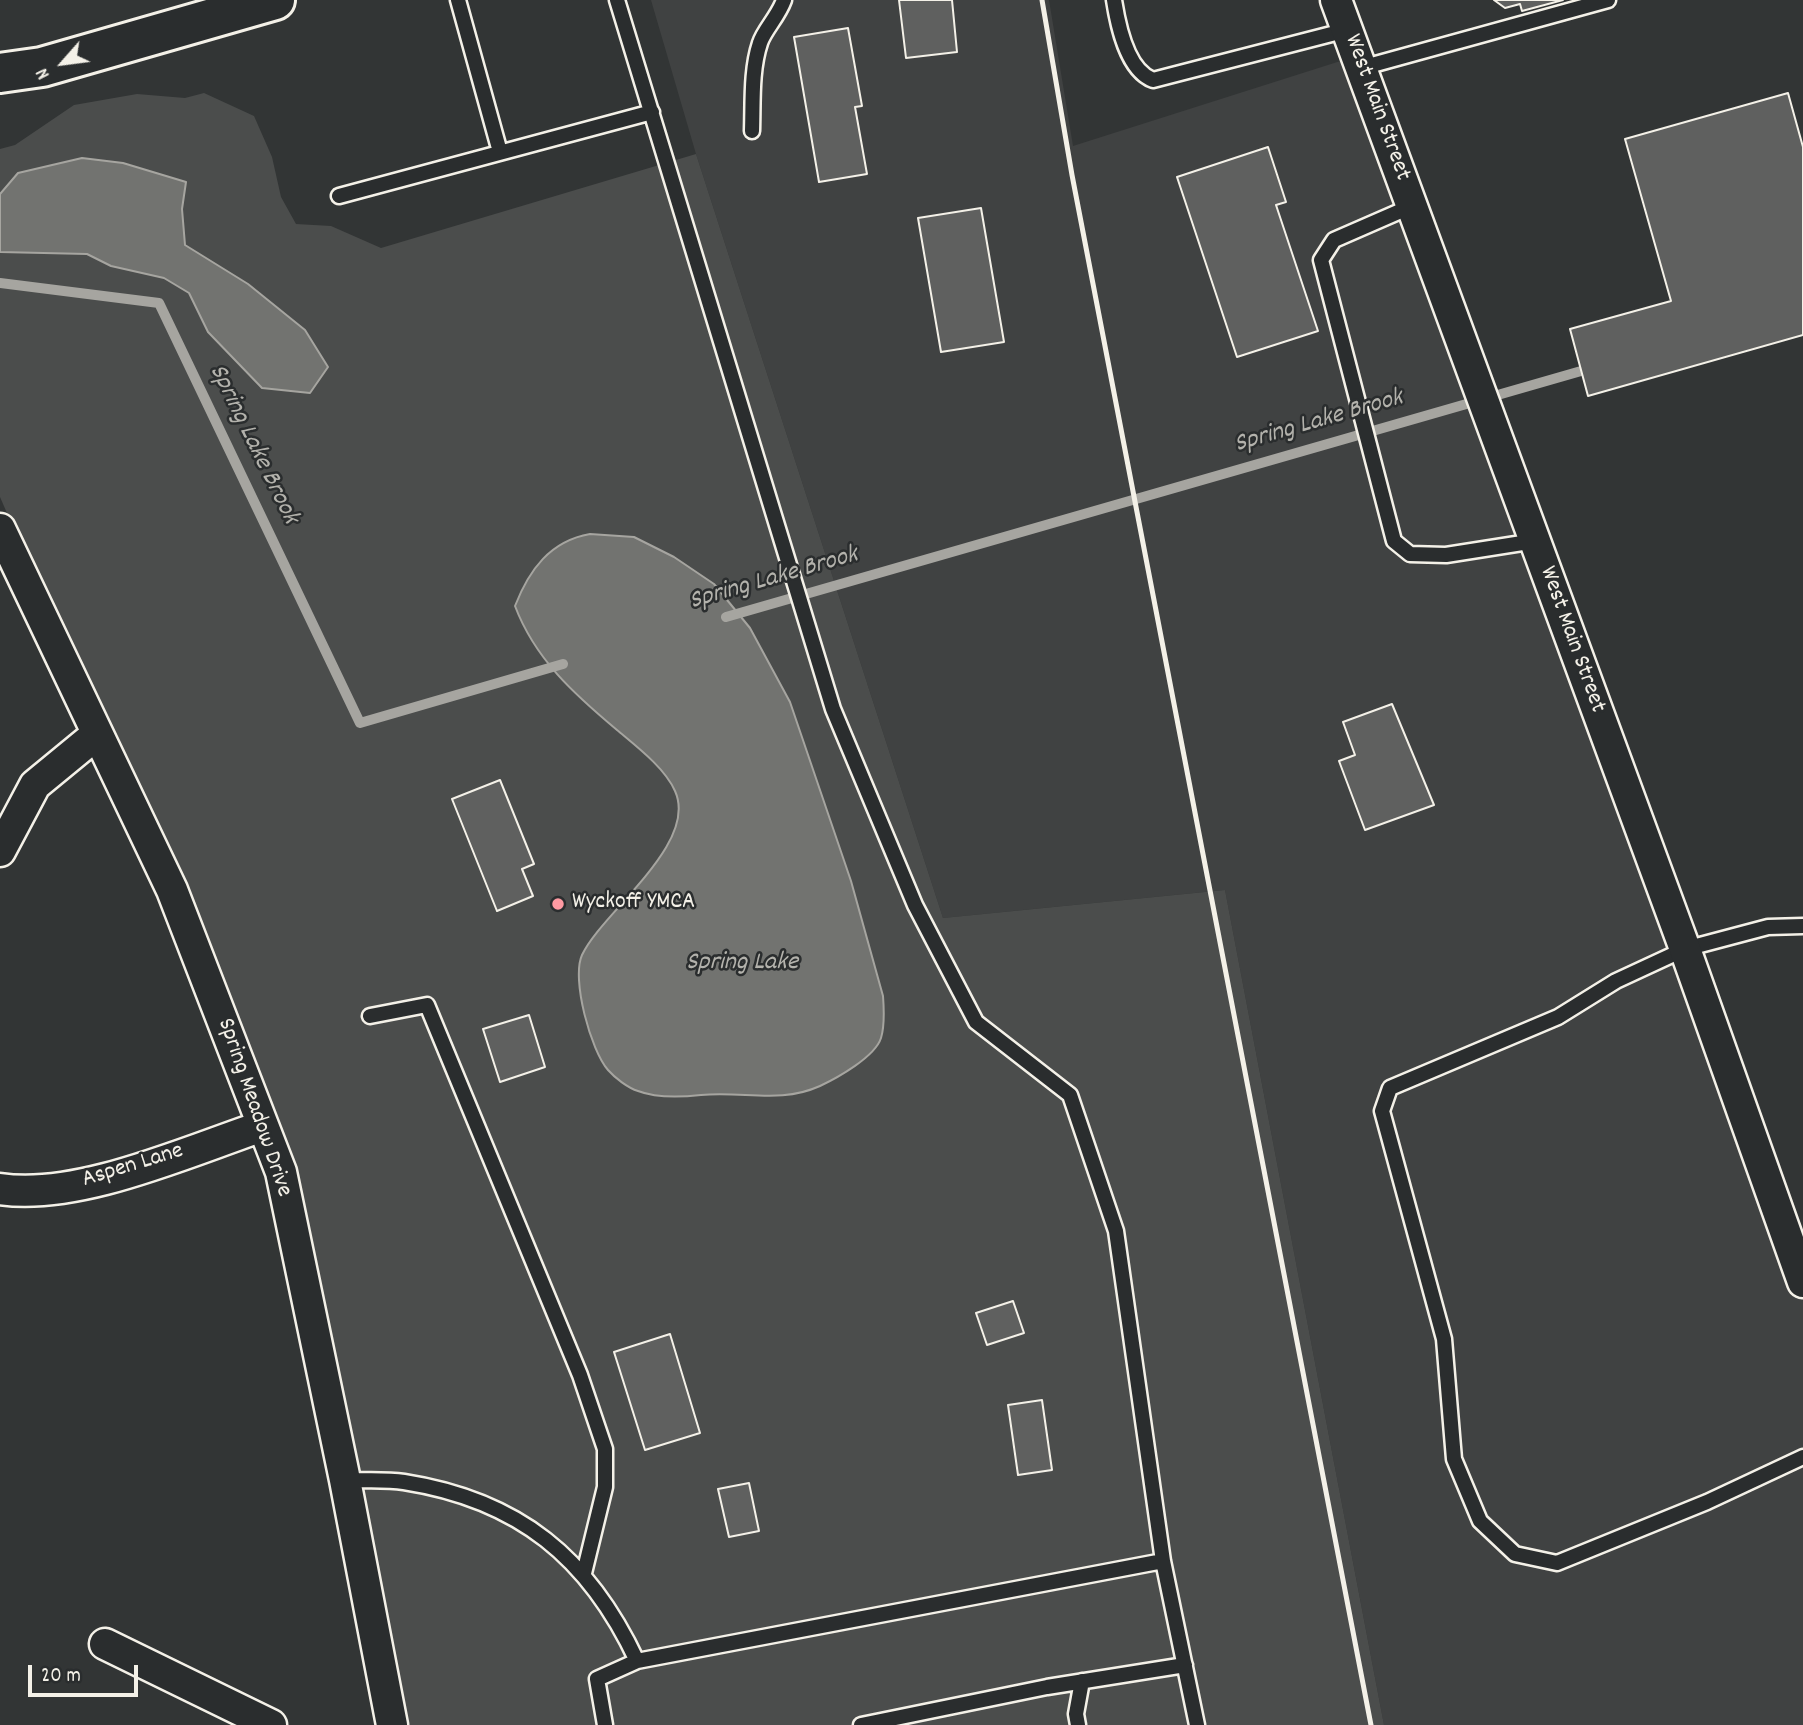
<!DOCTYPE html>
<html>
<head>
<meta charset="utf-8">
<style>
	body { margin:0 }
	#map { position:relative; width:1803px; height:1725px; overflow:hidden; background:#323535; font-family:Dekko,sans-serif }
	canvas { display:block }
	.north { position:absolute; left:28px; top:28px; width:70px; height:70px; -webkit-text-stroke:5px #2a2d2e; paint-order:stroke; rotate:242deg; font-size:19px; font-weight:700; line-height:28px; text-align:center; color:#f4f1e8 }
	.north::after { content:''; display:block; margin:auto; width:24px; height:32px; background:#f4f1e8; clip-path:polygon(50% 0,100% 100%,50% 72%,0 100%) }
	.scale { position:absolute; left:28px; top:1665px; width:110px; height:32px; box-sizing:border-box; border:4px solid #f4f1e8; border-top:0; padding-left:9px; font-size:21px; line-height:24px; white-space:nowrap; color:#f4f1e8; -webkit-text-stroke:5px #2a2d2e; paint-order:stroke }
</style>
</head>
<body>
<div id="map">
<canvas width="1803" height="1725"></canvas>
<div class="north">N</div>
<div class="scale">20 m</div>
</div>
<script>
const g = document.querySelector('canvas').getContext('2d');
g.lineJoin = 'round';
function fillPath(path, color) { g.fillStyle = color; g.fill(path, 'evenodd'); }
function strokePath(path, color, width, dash) { g.strokeStyle = color; g.lineWidth = width; g.lineCap = dash ? 'butt' : 'round'; g.setLineDash(dash || []); g.stroke(path); }
function write(font, color, halo, rows, align = 'center') {
  g.font = font + ' Dekko,sans-serif'; g.lineWidth = 5; g.setLineDash([]); g.textBaseline = 'middle'; g.strokeStyle = halo; g.fillStyle = color; for (const [text, x, y, turn = 0] of rows) {
    g.save(); g.translate(x, y); g.rotate((+turn || 0) * Math.PI / 180); g.textAlign = isNaN(turn) ? turn : align; if (halo) g.strokeText(text, 0, 0); g.fillText(text, 0, 0); g.restore();
  }
}
fillPath(new Path2D(`
	M651,0H1049L1073,146L1350,58L1803,1301V1725H1384L1225,890L943,918L696,154Z`), '#404242');
fillPath(new Path2D(`
	M204,93L254,116L272,157L281,197L296,224L331,226L381,248L696,154L943,918L1225,890L1384,1725H395L274,1127L0,497V149L15,145L74,105L137,94L185,98Z`), '#4b4d4c');
const water = new Path2D(`
	M82,158L123,163L186,182L182,209L185,245L248,284L305,330L328,367L310,393L262,388L208,332L189,293L164,278L111,266L87,254L0,252V194L18,173Z
	M590,534L634,537L674,557L714,584L750,628L790,702L851,881L883,996C884,1009 885,1025 881,1038C875,1057 837,1078 820,1086C780,1104 745,1091 701,1095C683,1097 656,1098 638,1091C628,1088 615,1078 608,1070C591,1051 571,979 582,955C602,912 699,844 675,791C665,768 636,746 617,730C574,694 535,659 515,606C529,570 550,541 590,534Z`);
fillPath(water, '#727370');
strokePath(water, '#a6a5a0', 2);
strokePath(new Path2D(`
	M0,283L159,303L360,723L563,664
	M726,617L1595,367`), '#a6a5a0', 10);
const building = new Path2D(`
	M899,0H952L957,52L906,58Z
	M1494,0H1563L1522,11L1520,4L1505,8Z
	M848,28L862,106L855,107L867,174L819,182L794,37Z
	M1788,93L1803,147V335L1588,396L1570,329L1671,301L1625,139Z
	M1268,147L1286,202L1276,205L1318,331L1237,357L1177,177Z
	M981,208L1004,342L941,352L918,218Z
	M1392,704L1434,805L1365,830L1339,761L1355,755L1343,722Z
	M500,780L534,864L522,869L533,896L497,911L452,799Z
	M529,1015L545,1067L500,1082L483,1029Z
	M1013,1301L1024,1333L987,1345L976,1313Z
	M670,1334L700,1433L645,1450L614,1352Z
	M1042,1400L1052,1470L1018,1475L1008,1405Z
	M749,1483L759,1531L729,1537L718,1489Z`);
fillPath(building, '#5f605f');
strokePath(building, '#f4f1e8', 2);
const service = new Path2D(`
	M458,0L500,152
	M617,0L833,709L915,905L976,1022L1070,1095L1116,1231L1163,1561L1197,1725
	M1114,0C1118,26 1127,70 1153,80L1347,30
	M1361,68L1608,0
	M752,131C753,102 751,70 760,43C764,30 778,17 784,0
	M339,196L652,112
	M1412,206L1334,240L1321,260L1394,541L1410,554L1446,555L1535,541
	M1803,926L1768,927L1685,949L1616,981L1558,1017L1390,1088L1382,1111L1444,1339L1454,1459L1480,1521L1515,1554L1557,1563L1707,1502L1803,1457
	M370,1016L427,1005L580,1375L605,1449V1487L584,1573
	M345,1480C365,1481 385,1479 404,1482C519,1500 589,1558 637,1661
	M605,1725L597,1679L637,1661L1163,1561
	M861,1725L1047,1687L1185,1665
	M1078,1725L1076,1714L1082,1681`);
const minor = new Path2D(`
	M1336,0L1685,949L1803,1282
	M0,529L172,890L281,1172L345,1480L392,1725
	M0,851L35,785L97,734
	M0,1189C78,1201 188,1151 263,1126
	M105,1644L271,1725`);
const secondary = new Path2D(`
	M0,73L42,67L275,0`);
strokePath(service, '#f4f1e8', 19);
strokePath(minor, '#f4f1e8', 35);
strokePath(secondary, '#f4f1e8', 44);
strokePath(service, '#2a2d2e', 14);
strokePath(minor, '#2a2d2e', 30);
strokePath(secondary, '#2a2d2e', 38);
strokePath(new Path2D(`
	M1042,0L1072,175L1371,1725`), '#f4f1e8', 5);
for (const [x, y, r, color] of [
	[558,904,7,"#ff9aa2"]
]) { const dot = new Path2D(); dot.arc(x, y, r, 0, 2 * Math.PI); g.fillStyle = color; g.fill(dot); strokePath(dot, '#2a2d2e', 2.5); }
write('24px', '#f4f1e8', '#2a2d2e', [
	["West Main Street",1376,108,70],
	["West Main Street",1571,640,70],
	["Spring Meadow Drive",253,1108,71],
	["Aspen Lane",133,1167,-17]
]);
write('24px', '#f4f1e8', '#2a2d2e', [
	["Wyckoff YMCA",572,904]
], 'left');
write('italic 26px', '#b3b2ac', '#2a2d2e', [
	["Spring Lake Brook",1319,423,-16],
	["Spring Lake Brook",252,445,64],
	["Spring Lake Brook",774,580,-16],
	["Spring Lake",742,964]
]);
</script>
</body>
</html>
